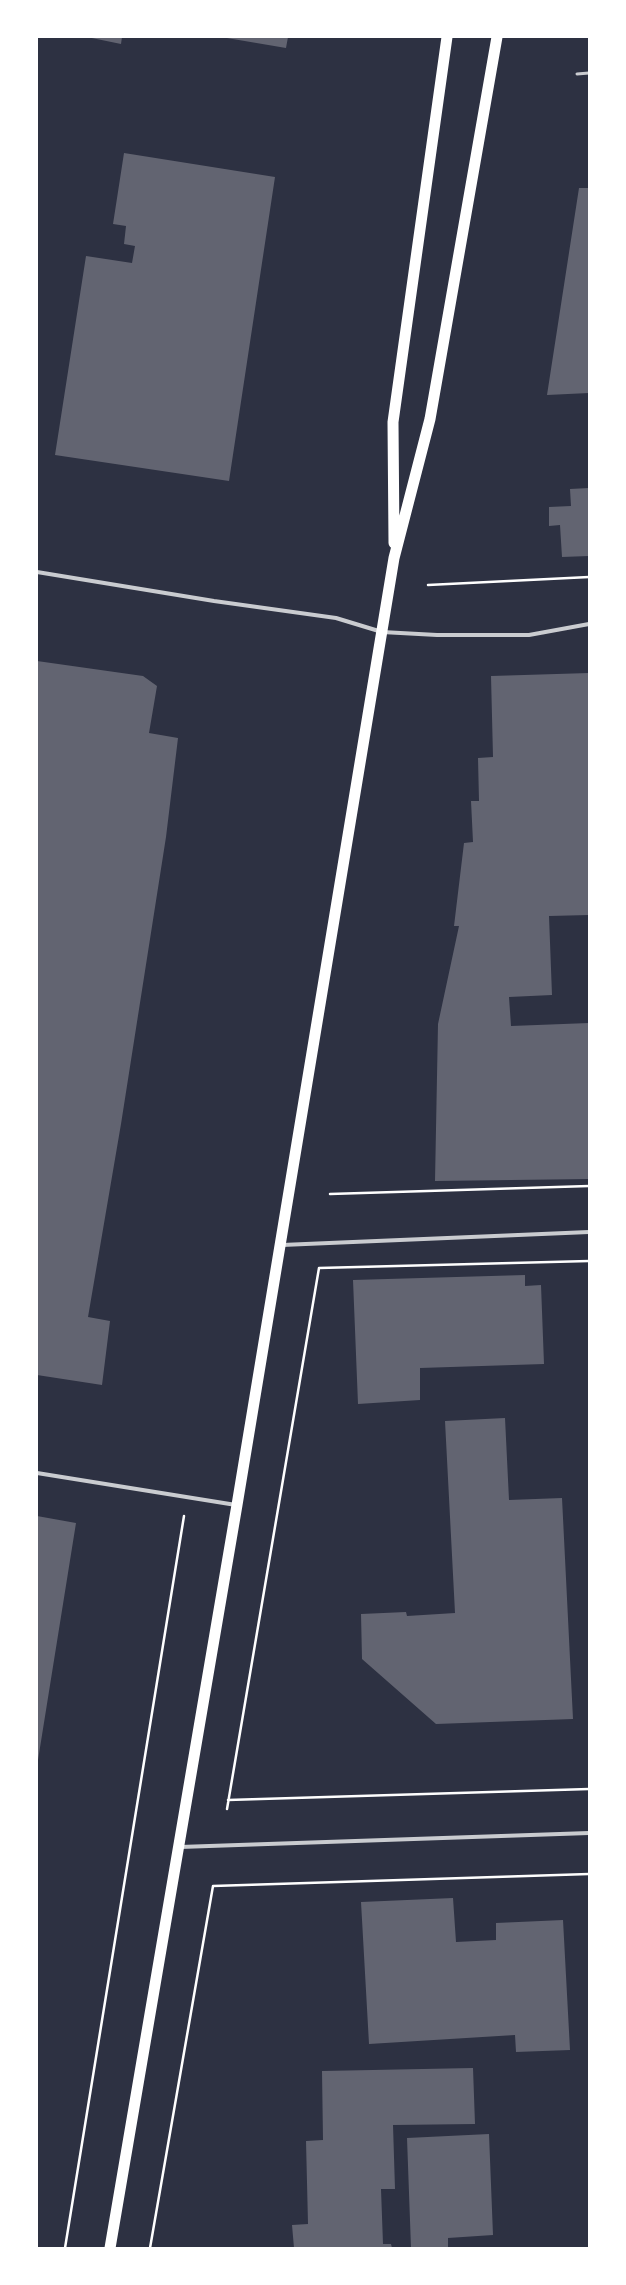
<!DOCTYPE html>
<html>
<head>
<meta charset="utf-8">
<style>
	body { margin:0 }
	#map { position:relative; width:626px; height:2285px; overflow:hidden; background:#2d3142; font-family:"IBM Plex Serif",serif }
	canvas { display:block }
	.frame { position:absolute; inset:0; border:38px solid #fff; pointer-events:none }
</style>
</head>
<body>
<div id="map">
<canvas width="626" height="2285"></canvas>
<div class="frame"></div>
</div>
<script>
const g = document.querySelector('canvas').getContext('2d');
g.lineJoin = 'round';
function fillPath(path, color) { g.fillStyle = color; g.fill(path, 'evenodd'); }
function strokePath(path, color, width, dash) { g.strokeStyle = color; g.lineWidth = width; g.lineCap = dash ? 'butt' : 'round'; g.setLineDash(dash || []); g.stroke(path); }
fillPath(new Path2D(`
	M87,37H122L121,44Z
	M221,37H288L286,48Z
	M124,153L275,177L229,481L55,455L86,256L132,263L135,246L124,244L126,226L113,224Z
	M579,188H589V393L547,395Z
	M589,488V556L562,557L560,525L549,526V507L571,506L570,489Z
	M37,661L143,676L157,686L149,733L178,738L166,837L121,1124L88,1317L110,1321L102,1385L37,1375Z
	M589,673V915L549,916L552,995L509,997L511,1026L589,1023V1179L435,1181L438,1024L459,926H454L464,843L473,842L471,801H479L478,758L493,757L491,676Z
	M525,1275V1286L541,1285L544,1364L420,1368V1400L358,1404L353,1280Z
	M505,1418L509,1500L562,1498L573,1719L436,1724L362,1659L361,1614L406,1612L407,1616L455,1613L445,1421Z
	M37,1516L76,1523L38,1760H37Z
	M453,1898L456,1942L496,1940V1923L563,1920L570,2050L516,2052L515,2035L369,2044L361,1902Z
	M473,2068L475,2124L393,2125L395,2189H381L383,2244H391L392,2248H294L292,2225L308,2224L306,2141L323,2140L322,2071Z
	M489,2134L493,2235L448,2238V2248H411L407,2138Z`), '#626471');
strokePath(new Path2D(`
	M428,585L589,577
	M330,1194L589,1186
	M228,1800L589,1789
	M227,1809L319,1268L589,1261
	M65,2248L184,1516
	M150,2248L213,1886L589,1874`), '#fff', 2.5);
strokePath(new Path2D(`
	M577,74L589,73`), '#caccd0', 3);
strokePath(new Path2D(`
	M37,572L214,601L336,618L382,632L437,635H529L589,624
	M282,1245L589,1232
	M37,1473L236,1505
	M180,1847L589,1833`), '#caccd0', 4);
strokePath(new Path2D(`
	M394,543L393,422L447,37
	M110,2248L237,1505L394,558L430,419L497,37`), '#fff', 11);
</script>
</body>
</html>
